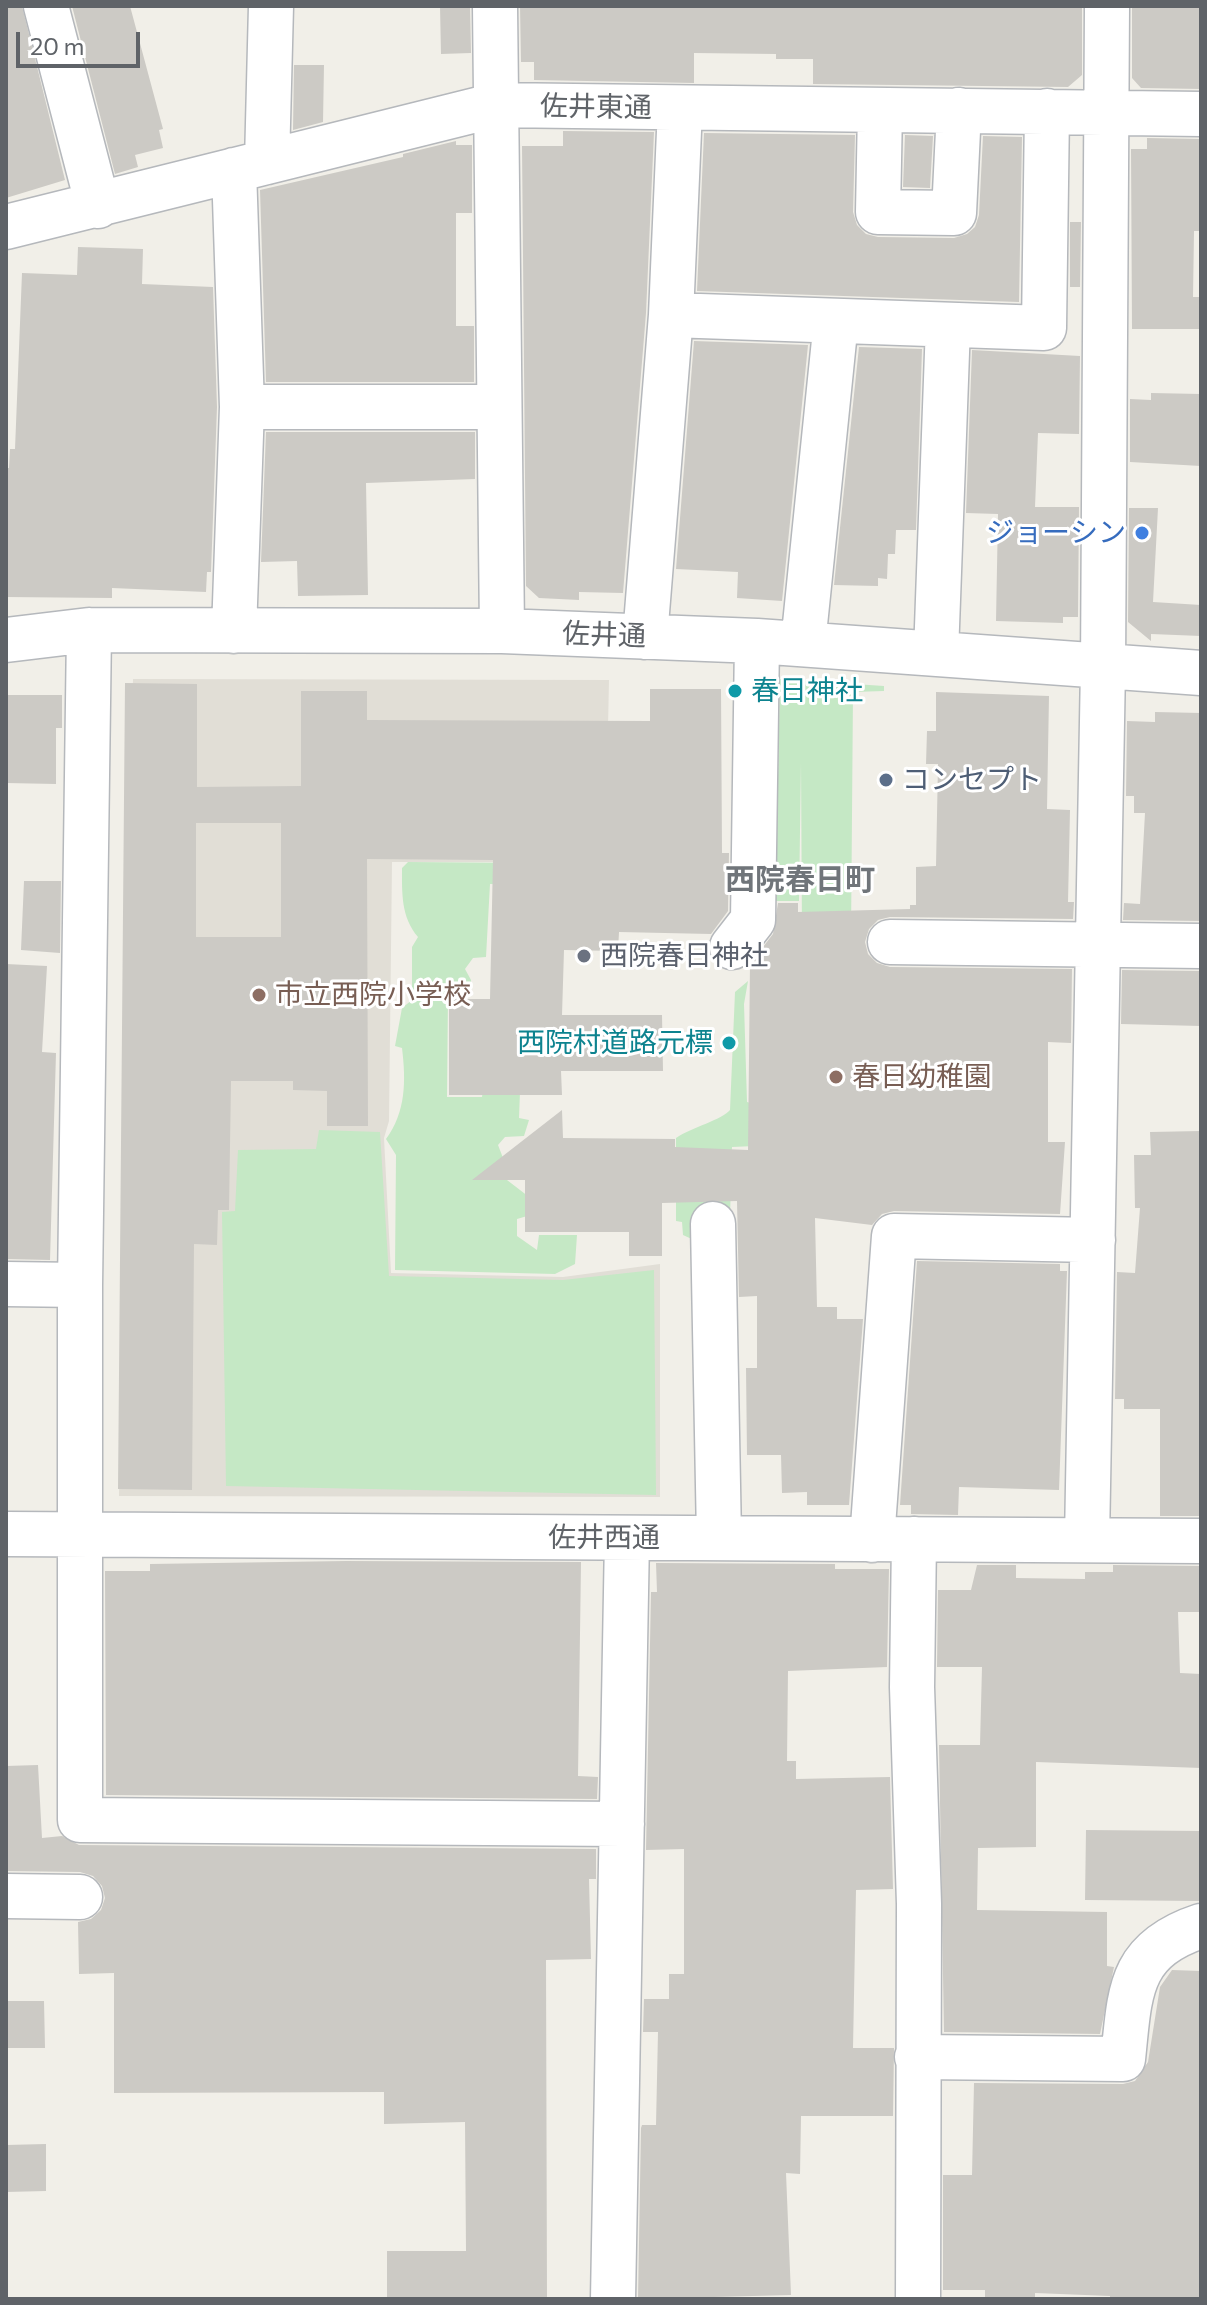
<!DOCTYPE html>
<html>
<head>
<meta charset="utf-8">
<style>
	body { margin:0 }
	#map { position:relative; width:1207px; height:2305px; overflow:hidden; background:#f1efe8; font-family:Commissioner,sans-serif }
	canvas { display:block }
	.frame { position:absolute; inset:0; border:8px solid #5f6368; pointer-events:none }
	.scale { position:absolute; left:16px; top:32px; width:124px; height:36px; box-sizing:border-box; border:4px solid #5f6368; border-top:0; padding-left:10px; font-size:24px; line-height:28px; white-space:nowrap; color:#5f6368; -webkit-text-stroke:6px #fff; paint-order:stroke }
</style>
</head>
<body>
<div id="map">
<canvas width="1207" height="2305"></canvas>
<div class="frame"></div>
<div class="scale">20 m</div>
</div>
<script>
const g = document.querySelector('canvas').getContext('2d');
g.lineJoin = 'round';
function fillPath(path, color) { g.fillStyle = color; g.fill(path, 'evenodd'); }
function strokePath(path, color, width, dash) { g.strokeStyle = color; g.lineWidth = width; g.lineCap = dash ? 'butt' : 'round'; g.setLineDash(dash || []); g.stroke(path); }
function write(font, color, halo, rows, align = 'center') {
  g.font = font + ' Commissioner,"Noto Sans JP",sans-serif'; g.lineWidth = 6; g.setLineDash([]); g.textBaseline = 'middle'; g.strokeStyle = halo; g.fillStyle = color; for (const [text, x, y, turn = 0] of rows) {
    g.save(); g.translate(x, y); g.rotate((+turn || 0) * Math.PI / 180); g.textAlign = isNaN(turn) ? turn : align; if (halo) g.strokeText(text, 0, 0); g.fillText(text, 0, 0); g.restore();
  }
}
fillPath(new Path2D(`
	M133,679L609,680L605,869L534,862H392L389,1121L384,1138L391,1273L563,1277L660,1264V1497L119,1496Z`), '#e1ded6');
fillPath(new Path2D(`
	M780,679L884,686V691L853,692L851,937H802L801,762L799,901H766V874L776,871Z
	M408,862L530,863L604,886L490,884L486,957L473,958L465,969L471,980V995H448L447,1097H482L483,1088L507,1089L510,1095L520,1092L519,1118L529,1120L524,1136L505,1137L498,1145L510,1176L507,1180L533,1200L534,1214L517,1219V1236L537,1250L539,1235H577L575,1264L555,1274L395,1270L396,1155L386,1139C406,1112 406,1081 402,1048L395,1046L402,1008L412,1000V947L418,937C401,917 402,893 402,868Z
	M748,981L744,1004L747,1102L755,1104V1146L732,1147L730,1217L696,1241L683,1235L682,1222L676,1221V1138C692,1127 722,1120 730,1110L735,992Z
	M319,1130L380,1132L389,1276L563,1280L654,1270L656,1495L226,1486L222,1212L235,1211L238,1150L316,1149Z`), '#c5e8c5');
fillPath(new Path2D(`
	M6,6H22L65,180L6,198Z
	M72,6H130L163,129L159,130L163,148L135,155L138,167L115,174Z
	M440,6H470L471,53L441,54Z
	M520,6H1082V75L1068,87L813,84V59H776V54L694,53V83L534,80V62H521Z
	M1132,6H1201V89L1141,88L1132,78Z
	M294,65H324L323,122L293,130Z
	M563,131L654,132L646,313L623,593L579,592V600L539,598L526,586L522,146H563Z
	M704,133L855,135L853,212L857,225L866,234L878,237L954,238L967,234L975,227L979,215L983,136L1022,137L1019,302L697,291Z
	M905,135L933,136L930,188L903,187Z
	M1147,138L1201,139V231H1194L1193,297H1201V329H1132L1131,149H1147Z
	M456,141V145H472V213H456V326H474V382H266L260,190L403,157V154Z
	M1070,222H1081L1080,287H1070Z
	M78,247L143,249L142,284L213,287L217,407L211,572H207L206,592L112,588V598L6,597V468H9L10,449H15L22,273L77,275Z
	M694,341L808,345L782,601L737,598L738,572L676,569Z
	M859,347L922,349L916,530H896L895,554H888L887,579L878,578V586L834,585Z
	M972,350L1080,356L1079,434L1038,433L1035,507H1079L1078,617H1063V623L996,621L998,514L966,513Z
	M1151,393L1201,394V466L1130,462V399L1151,400Z
	M266,432H475V479L366,483L368,595L298,596L297,561L261,562Z
	M1129,508H1158L1153,602L1201,605V636L1151,634V641L1128,622Z
	M125,683L197,684V787L301,786V691H367V720L650,721V689H721L722,853H729L728,911L711,934L619,932L618,951L564,950L562,1015H662L663,1071H561L562,1095H449V999H490L493,860L367,859L368,1126H327V1091L293,1090V1081H231L229,1210H218L217,1245L194,1244L192,1490L118,1489ZM196,823H281V937H196Z
	M936,692L1049,696L1047,809L1070,810L1068,902H1074L1073,919L890,917L878,920L869,929L865,942L868,954L877,963L890,967L1072,969L1071,1043L1048,1042V1142H1065L1060,1214L894,1211L882,1214L872,1225L815,1218L817,1307H837V1319H863L849,1505H807V1492L782,1493L781,1455H747L746,1368H757V1296L739,1297L737,1201L662,1203V1256H629V1232H525V1180H472L562,1110L563,1138L675,1139V1147L748,1150L750,964L773,934L778,903H798V912L910,909V905H916V867L936,866L938,764H926L927,731H936Z
	M6,695H62V728H56V784L6,783Z
	M1155,712L1201,713V921L1123,920L1124,903L1140,904L1145,813H1134V796H1126L1127,721L1155,722Z
	M24,881H61L60,953L21,950Z
	M6,964L47,966L42,1052L56,1053L50,1260L6,1259Z
	M1122,970L1201,971V1026L1121,1024Z
	M1201,1131V1516H1160V1409H1124V1399H1115L1117,1272L1135,1273L1140,1208H1135L1134,1155H1151L1150,1132Z
	M917,1261L1060,1264V1271H1067L1059,1490L959,1487L958,1515L911,1514V1505H900Z
	M346,1561L581,1562L578,1776L598,1777L597,1799L106,1795L105,1571H150V1564Z
	M656,1563L835,1564V1569H889L887,1667L788,1671L787,1761H796V1779L890,1777L893,1889L856,1890L853,2048H894L893,2116H801L800,2174L786,2173L791,2295L638,2299L641,2128L642,2125H656L658,2032H643L644,1999H669V1974H684V1849L646,1850L651,1592H657Z
	M977,1565H1016V1578L1085,1579V1572H1113V1565L1201,1566V1612H1178L1180,1673L1201,1674V1768L1036,1762V1847L978,1848L977,1910L1107,1912V1966L1114,1967L1100,2034L944,2032L939,1745H980L982,1667H937L938,1590H971Z
	M38,1765L42,1838L62,1836L79,1845L596,1849V1879H589L591,1959L546,1960L547,2299H387V2251H466L465,2122L384,2124V2092L114,2093V1973L79,1974L78,1922L91,1919L101,1910L105,1898L102,1886L93,1876L80,1872L6,1871V1766Z
	M1086,1830L1201,1831V1901L1085,1900Z
	M1172,1970L1201,1971V2299H1110V2296L1035,2293V2299H985V2290H943V2175H972L974,2083L1123,2084L1135,2081L1148,2062L1160,1987Z
	M6,2001H44L45,2048H6Z
	M46,2144V2191L6,2192V2145Z`), '#cccac5');
const minor = new Path2D(`
	M46,6L98,206
	M495,6L502,631
	M880,110L878,212L954,213L959,110
	M267,162L271,6
	M234,170L242,407L234,631
	M6,227L496,105L1201,114
	M671,315L1044,328L1047,111
	M242,407H498
	M89,630L80,1285V1820L622,1824
	M645,637L671,315L680,108
	M6,640L89,630L502,631L757,641L1201,673
	M803,644L836,321
	M936,654L948,325
	M890,942L1201,946
	M732,947L753,920L757,641
	M713,1224L719,1538
	M6,1284L80,1285
	M6,1534L1201,1541
	M914,1539L912,1687L919,1904L918,2299
	M872,1540L894,1236L1093,1240
	M1087,1540L1103,667L1107,6
	M6,1896L80,1897
	M917,2057L1123,2059C1130,1992 1128,1950 1201,1926
	M613,2299L627,1538`);
strokePath(minor, '#b5b8bc', 47);
strokePath(minor, '#fff', 44);
for (const [x, y, r, color] of [
	[1142,533,8,"#3f7fe0"],
	[735,691,8,"#0f9aa8"],
	[886,780,8,"#5c6f8a"],
	[584,956,8,"#6b7280"],
	[259,995,8,"#8d6e63"],
	[729,1043,8,"#0f9aa8"],
	[836,1077,8,"#8d6e63"]
]) { const dot = new Path2D(); dot.arc(x, y, r, 0, 2 * Math.PI); g.fillStyle = color; g.fill(dot); strokePath(dot, '#fff', 3); }
write('28px', '#5f6368', '#fff', [
	["佐井東通",596,107,1],
	["佐井通",604,635,2],
	["佐井西通",604,1538]
]);
write('28px', '#366cbe', '#fff', [
	["ジョーシン",1126,533]
], 'right');
write('28px', '#0d838f', '#fff', [
	["春日神社",751,691],
	["西院村道路元標",713,1043,"right"]
], 'left');
write('28px', '#4e5e75', '#fff', [
	["コンセプト",902,780]
], 'left');
write('28px', '#5b616d', '#fff', [
	["西院春日神社",600,956]
], 'left');
write('28px', '#785e54', '#fff', [
	["市立西院小学校",275,995],
	["春日幼稚園",852,1077]
], 'left');
write('bold 30px', '#70757a', '#fff', [
	["西院春日町",800,880]
]);
</script>
</body>
</html>
